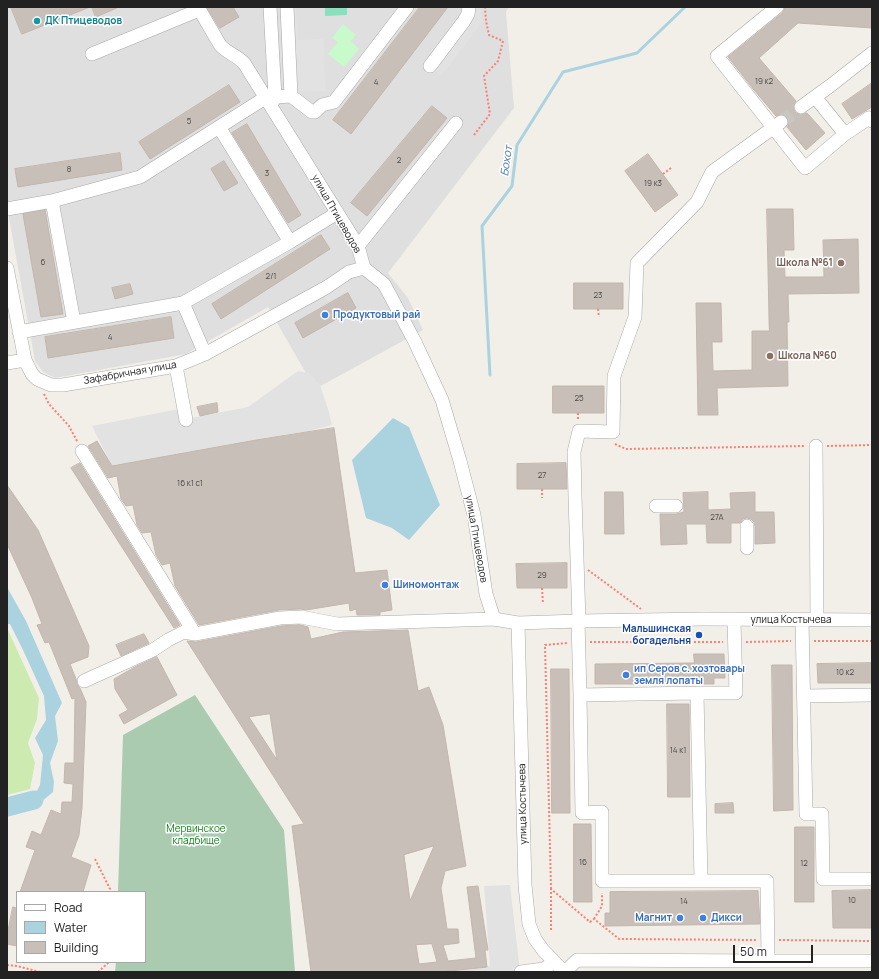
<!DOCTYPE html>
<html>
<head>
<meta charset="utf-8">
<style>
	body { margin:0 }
	#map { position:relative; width:879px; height:979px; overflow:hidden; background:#f2efe9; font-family:Manrope,sans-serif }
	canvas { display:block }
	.frame { position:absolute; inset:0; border:8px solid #222; pointer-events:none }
	.legend { position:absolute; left:16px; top:891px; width:130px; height:72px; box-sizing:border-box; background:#fff; border:1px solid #a7a7a7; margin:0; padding:5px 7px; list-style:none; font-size:12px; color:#222 }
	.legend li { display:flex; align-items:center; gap:8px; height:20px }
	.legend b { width:20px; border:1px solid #a7a7a7 }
	.scale { position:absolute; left:733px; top:945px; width:80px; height:18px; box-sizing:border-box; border:2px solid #222; border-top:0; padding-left:5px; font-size:12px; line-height:14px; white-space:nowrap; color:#222; -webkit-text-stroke:3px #fff; paint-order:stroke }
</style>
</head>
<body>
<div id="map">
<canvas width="879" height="979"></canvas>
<div class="frame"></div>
<ul class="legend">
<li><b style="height:5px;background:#fff"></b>Road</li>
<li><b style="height:11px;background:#aad3df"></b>Water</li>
<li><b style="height:11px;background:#c7bfb8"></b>Building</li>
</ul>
<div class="scale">50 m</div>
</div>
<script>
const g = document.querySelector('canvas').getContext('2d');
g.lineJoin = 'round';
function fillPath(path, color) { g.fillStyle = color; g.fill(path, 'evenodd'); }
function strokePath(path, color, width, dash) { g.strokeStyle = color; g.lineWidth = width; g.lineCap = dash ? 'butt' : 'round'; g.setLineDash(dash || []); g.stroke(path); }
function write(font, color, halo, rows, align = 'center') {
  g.font = font + ' Manrope,sans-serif'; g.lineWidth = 3; g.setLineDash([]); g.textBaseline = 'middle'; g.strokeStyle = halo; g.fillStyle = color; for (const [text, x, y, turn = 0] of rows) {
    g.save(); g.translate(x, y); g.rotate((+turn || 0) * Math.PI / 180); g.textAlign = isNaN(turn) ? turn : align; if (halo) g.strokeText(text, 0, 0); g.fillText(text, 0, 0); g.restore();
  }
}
fillPath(new Path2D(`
	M7,7H509L506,12L514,108L388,273L408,298L423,330L315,389L268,307L186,354L55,378L43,372L35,361L7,207Z`), '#e0dfdf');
fillPath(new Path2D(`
	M7,628L39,698L37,719L28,743L35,763L30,789L7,795Z`), '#cdebb0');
fillPath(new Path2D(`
	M195,695L284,830L295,972H115L116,962H145V892H118L123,735Z`), '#aacbaf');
fillPath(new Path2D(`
	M343,24L356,35L351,41L359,49L344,67L328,54L338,42L332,38Z`), '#c8facc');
fillPath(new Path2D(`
	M325,7H347V15L325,16Z`), '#88e0be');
fillPath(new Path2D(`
	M288,7H296L298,40L323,39L326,91L300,92V91H292Z
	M471,7H480L482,23L441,76L432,69Z
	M347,279L352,288L328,302L322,293Z
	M298,371L310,373L320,385L328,409L332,425L309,431L258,439L112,466L92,426L179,409L181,420L248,407Z
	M510,885L520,972H441L490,966L484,886Z`), '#e2e2e2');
fillPath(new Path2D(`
	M393,418L409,427L440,505L409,540L392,528L366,518L352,460Z
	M7,587L26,621L62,703L55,716L58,741L50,763L54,782L53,792L41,802L32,800L40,785L43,755L35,738L46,720L44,696L23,650L10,624H7Z`), '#aad3df');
strokePath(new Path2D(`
	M490,375L482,226L512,186L517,145L563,72L637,53L685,7`), '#aad3df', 3);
strokePath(new Path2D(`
	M7,807L34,800`), '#aad3df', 19);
const building = new Path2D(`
	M11,7H90L22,34Z
	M92,7H119L96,17Z
	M207,7H233L239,17L220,28Z
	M420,7H448L351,134L333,120Z
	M785,7H872V28L798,23L759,58L796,101L794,104L793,107L795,112L798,114L801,115L807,113L825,133L806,150L787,127L788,125L789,122L787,117L784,115L781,114L776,116L754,90L728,57L782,13L784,10Z
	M872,83V107L852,119L842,104Z
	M229,85L240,102L150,159L139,142Z
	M432,106L447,118L367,216L351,203Z
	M247,124L301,215L288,223L232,133Z
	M120,153L122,170L18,187L15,169Z
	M648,154L678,195L655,212L625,171Z
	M224,161L238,183L224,191L211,169Z
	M767,209H793L794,250H784L785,277H824L823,240L858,239L859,293L788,294L789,322H787L788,386L717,388L718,415H698L696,303H721L722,342H712L713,371L752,370V331H769Z
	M45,210L63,314L41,317L23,214Z
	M321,235L330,249L221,319L212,304Z
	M574,283H623V309H574Z
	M130,284L133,294L115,299L112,288Z
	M348,293L356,308L303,338L295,323Z
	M171,317L174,338L48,358L45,337Z
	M553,386H604V413H553Z
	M217,403L218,412L200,416L197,407Z
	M334,428L355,573L387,570L392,610L380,612V615H357L356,609L350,611L349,603L306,610L301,609L279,610L199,625L175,586L170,563L162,565L156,555L151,532L142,533L137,525L133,505L126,506L121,499L117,476L108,478L88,446L97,441L112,466L256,440Z
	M80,463L180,625L174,628L71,468Z
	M566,463L567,489H517V464Z
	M7,485L38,530L89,646L88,657L70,664L76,679L77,684L80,688L86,702L82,808L79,835L71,857L91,865L83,892H20L35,850L26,847L32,831L41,835L51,810L61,814L62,802H72L73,784L64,783L65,763H74L75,698L72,699L49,642L45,643L37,625L42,624L32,598L7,544Z
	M605,492H623L624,534H605Z
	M708,492V510L731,509L730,493L755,492V512H774L775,543L755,544V526L754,522L751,519L747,518L743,519L740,523H731V543H707L706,524H686L687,544L661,545L660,514H676L684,512L683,493Z
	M567,563V588H517L516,564Z
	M300,625L308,627L311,639L343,632L408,630L418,691L429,687L443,725L466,866L445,871L441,888L447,929H458L459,943L443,945L448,961L476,958L467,887L478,886L488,950H485L487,967L440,972H311L292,826L304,824L187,641L196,642L281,626ZM270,714L277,760L249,717ZM434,846L410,901L404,855ZM432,944L437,962L419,964L416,945Z
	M144,634L149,643L121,656L116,645Z
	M694,654H724L725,678H714V684H595V664L694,663Z
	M157,657L177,695L124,724L119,715L128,710L115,689L114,679L135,667Z
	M872,663V683H818L817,664Z
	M772,665H792L793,810L774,811Z
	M551,669H569L570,813H552Z
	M667,704H689L690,797H668Z
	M733,803L734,813H715V804Z
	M574,824H591L592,902H574Z
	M795,827H814V902H795Z
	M872,890V928H833L832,891Z
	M758,891L760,924L605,926V913H610V892Z
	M13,907L17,908V946L7,944V936Z`);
fillPath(building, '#c7bfb8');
strokePath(building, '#c4b6ab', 1);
strokePath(new Path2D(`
	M781,122L801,107`), '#c8c6c1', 13, [13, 6]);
const minor = new Path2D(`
	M198,7L220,45C227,53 236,55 244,63L358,246L364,268L384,284L415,342L442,400L460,461L474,515L486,594L494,619
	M270,7L275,97L274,100L271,103
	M777,7L717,56L805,168L845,134L869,118L872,121
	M92,54L199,10
	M430,66L464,21L468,14L469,7
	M291,96L312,112H315L322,105L334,102L407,7
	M275,97L291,96L287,7
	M815,97L845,134
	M801,107L830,86L872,53
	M219,127L290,242
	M52,201L74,322
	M7,209L52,201L140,177L265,98
	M358,246L456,123
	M7,268L25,360L32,374L37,379L51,385H63L176,366L205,354L327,287L349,272L364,268
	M183,303L205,354
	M19,332L183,303L290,242L337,213
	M7,363L25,360
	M176,366L186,420
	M816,446L817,620
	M82,451L195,634
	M656,506H676
	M747,526V548
	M802,620L806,814H822L823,879H872
	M578,621L580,695L582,813L602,812V881H767L768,961
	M579,621L575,497L574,452L579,431L613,432L614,376L635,317L637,263L697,202L712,172L781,122
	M518,623L525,885L529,924L535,939L543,950L564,972
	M84,681L153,650L168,640L184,632L195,634L280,618L301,617L337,624L494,619L518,623L579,621L704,619L872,620
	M580,695L697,693
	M804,696L872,695
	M701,881L697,693H736L734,620
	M521,972L544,969L554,962
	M565,972L577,960L768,961H872`);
strokePath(minor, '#a9a9a9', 14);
strokePath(new Path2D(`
	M474,135L490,114L484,76L498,61L503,41L489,35L486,21L485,7
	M663,174L671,168
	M598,309L599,317
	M44,394L49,404L69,426L77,441
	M578,413V419
	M615,444L626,449L805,446
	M827,446L872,445
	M542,489V498
	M588,570L641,609
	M542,588L543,604
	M814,641H872
	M590,642H723
	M746,642L791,641
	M95,859L110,889V892
	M551,889L545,645L567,643
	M594,919L602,906V893
	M551,930V889L590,922L594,919L619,939L757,940
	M779,940L872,941
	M7,965L17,966L40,972
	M98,972L109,962`), '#fa8072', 2, [2, 2]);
strokePath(minor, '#fff', 13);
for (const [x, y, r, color] of [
	[37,21,4,"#0f9aa8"],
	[841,263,4,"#8d6e63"],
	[325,315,4,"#3f7fe0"],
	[770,356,4,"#8d6e63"],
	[385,585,4,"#3f7fe0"],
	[699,635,4,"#1a4fb4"],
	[626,675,4,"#3f7fe0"],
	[680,918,4,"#3f7fe0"],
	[703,918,4,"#3f7fe0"]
]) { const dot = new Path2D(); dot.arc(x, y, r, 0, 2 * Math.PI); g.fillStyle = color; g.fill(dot); strokePath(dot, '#fff', 1.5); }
write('8px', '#4b4948', null, [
	["19 к2",764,82],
	["4",376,83],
	["5",189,122],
	["2",399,161],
	["8",69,170],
	["3",267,174],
	["19 к3",653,184],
	["6",43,263],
	["2/1",271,277],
	["23",598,296],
	["4",110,338],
	["25",579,399],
	["27",542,476],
	["16 к1 с1",190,484],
	["27А",717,518],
	["29",542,576],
	["10 к2",845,673],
	["14 к1",678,751],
	["16",583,863],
	["12",804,864],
	["10",852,901],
	["14",684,902]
]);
write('bold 10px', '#0d838f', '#fff', [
	["ДК Птицеводов",45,21]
], 'left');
write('10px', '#222', '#fff', [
	["улица Птицеводов",336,214,60],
	["Зафабричная улица",130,373,-10],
	["улица Птицеводов",476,539,80],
	["улица Костычева",791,620],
	["улица Костычева",523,804,-91]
]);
write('bold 10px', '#785e54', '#fff', [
	["Школа №61",833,263],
	["Школа №60",778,356,"left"]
], 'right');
write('bold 10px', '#366cbe', '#fff', [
	["Продуктовый рай",333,315],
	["Шиномонтаж",393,585],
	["ип Серов с. хозтовары",634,669],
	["земля лопаты",634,681],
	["Магнит",672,918,"right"],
	["Дикси",711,918]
], 'left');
write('bold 10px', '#164399', '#fff', [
	["Мальшинская",691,629],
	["богадельня",691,641]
], 'right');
write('10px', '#0c8416', '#fff', [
	["Мервинское",196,829],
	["кладбище",196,841]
]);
write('italic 11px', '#4a7aab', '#fff', [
	["Бохот",507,161,-82]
]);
</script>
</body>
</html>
